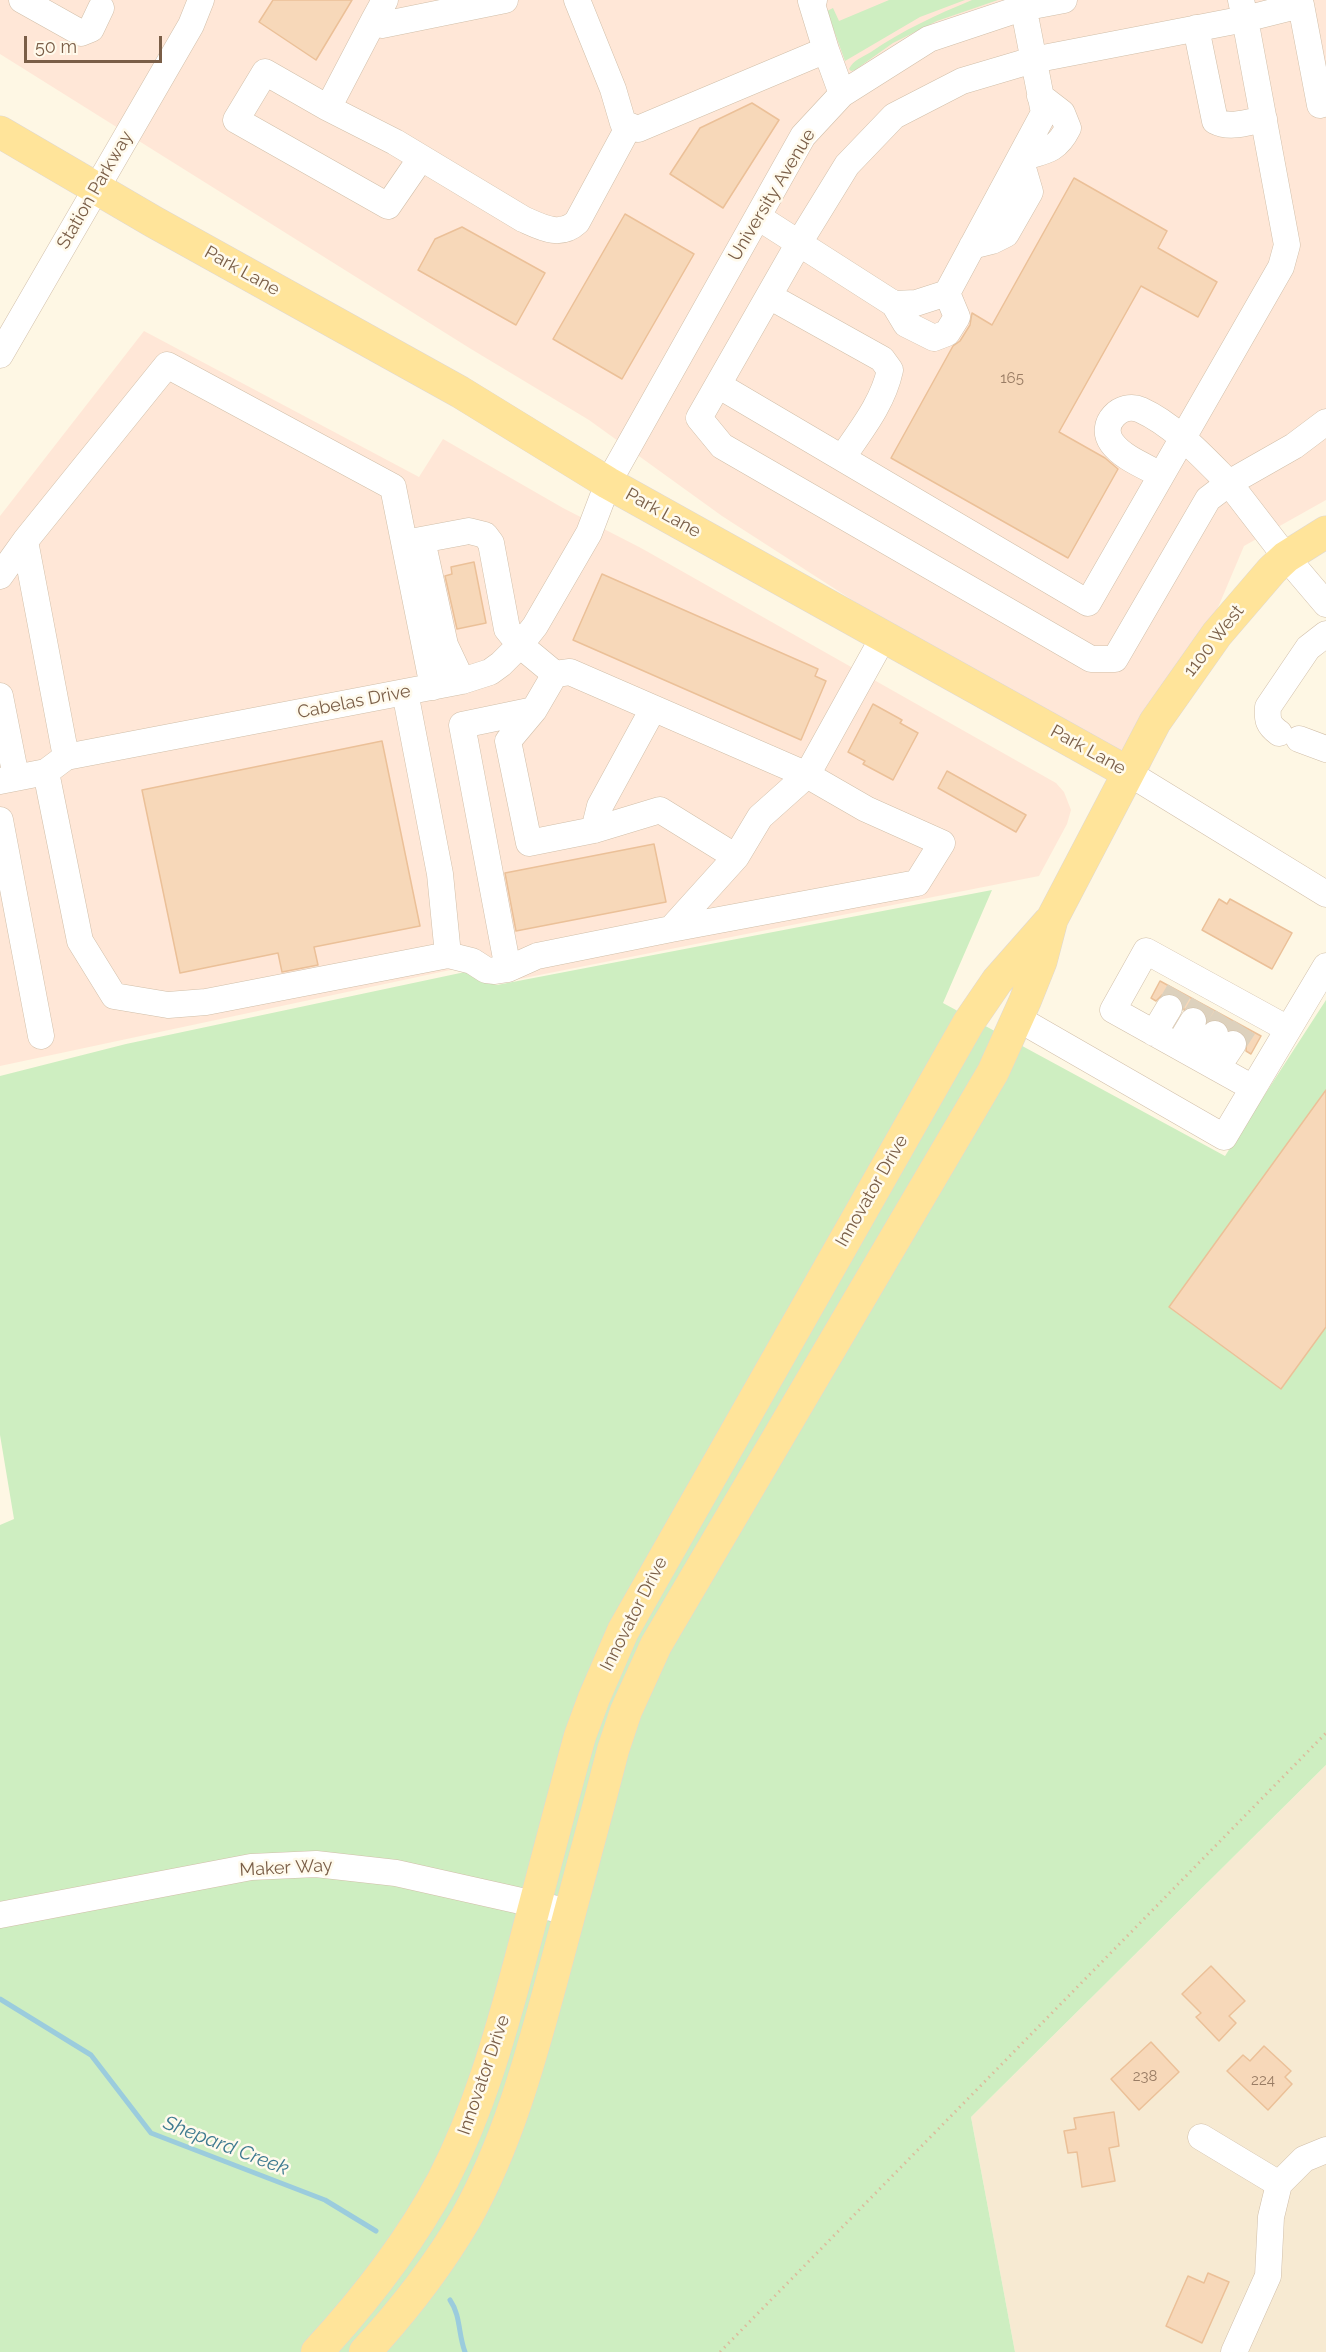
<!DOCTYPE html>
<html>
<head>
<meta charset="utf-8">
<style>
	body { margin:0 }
	#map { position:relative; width:1326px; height:2352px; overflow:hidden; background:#fef7e4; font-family:Raleway,sans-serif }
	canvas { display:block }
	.scale { position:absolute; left:24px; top:36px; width:138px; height:27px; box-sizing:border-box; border:3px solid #7a5e47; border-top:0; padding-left:8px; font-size:18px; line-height:21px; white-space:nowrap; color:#7a5e47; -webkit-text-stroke:4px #fffaec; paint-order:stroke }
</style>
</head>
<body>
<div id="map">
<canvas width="1326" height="2352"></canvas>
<div class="scale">50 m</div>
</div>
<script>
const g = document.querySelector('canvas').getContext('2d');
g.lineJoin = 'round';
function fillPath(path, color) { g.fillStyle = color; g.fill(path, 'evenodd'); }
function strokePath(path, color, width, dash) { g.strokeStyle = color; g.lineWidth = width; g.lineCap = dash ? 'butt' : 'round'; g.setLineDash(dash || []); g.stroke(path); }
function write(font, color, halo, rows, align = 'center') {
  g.font = font + ' Raleway,sans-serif'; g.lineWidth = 5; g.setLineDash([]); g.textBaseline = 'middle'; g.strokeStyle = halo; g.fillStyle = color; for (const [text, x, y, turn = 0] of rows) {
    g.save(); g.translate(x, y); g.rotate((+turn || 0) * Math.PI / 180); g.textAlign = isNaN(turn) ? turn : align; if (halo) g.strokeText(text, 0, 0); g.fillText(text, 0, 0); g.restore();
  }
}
fillPath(new Path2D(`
	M1326,1765V2352H1015L971,2117Z`), '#f7ead2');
fillPath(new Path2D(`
	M0,0H1326V500L1244,546L1142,787L722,516L589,420L471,349L0,54Z
	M144,331L419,477L443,439L563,508L641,548L1056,783L1064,792L1071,810L1067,824L1039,876L499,983L491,982L473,973L455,969L0,1066V516Z`), '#ffe7d7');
fillPath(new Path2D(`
	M889,0H965L920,17L845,61L827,11L833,8L839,21Z
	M972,0H998L937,21L893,43L855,70L851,71L849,69C853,60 863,57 871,52C903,30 936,15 972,0Z
	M992,890L943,1003L1225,1156L1326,1000V1765L971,2117L1015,2352H0V1525L14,1519L0,1435V1076L126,1044L465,972L485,982L497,985Z`), '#ceeec1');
strokePath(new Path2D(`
	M0,1999L91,2055L151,2133L325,2200L376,2231
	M450,2300C461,2316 458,2334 465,2352`), '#9bccdd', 5);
const building = new Path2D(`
	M273,0H352L316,60L259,22Z
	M752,103L779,120L723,208L670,174L700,128Z
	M1074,178L1167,231L1158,248L1217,282L1198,317L1141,286L1059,432L1105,458L1118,469L1068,558L891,458L953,346L960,341L970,325L972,313L992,325Z
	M625,214L694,254L622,379L553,339Z
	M462,227L545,273L516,325L418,270L435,239Z
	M474,562L486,623L457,629L445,576L452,574L451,567Z
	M602,574L818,669L815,676L826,681L801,740L573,640Z
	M873,704L902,720L900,723L918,733L893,780L863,764L865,761L848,752Z
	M382,741L420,926L314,947L318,965L282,972L278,953L180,973L142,790Z
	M947,771L1026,815L1016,832L938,788Z
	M654,844L666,902L516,931L505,873Z
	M1219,899L1227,904L1230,899L1292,933L1272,969L1202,930Z
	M1160,981L1261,1036L1251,1054L1246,1051L1247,1038L1242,1032L1229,1030L1222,1021L1215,1019L1208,1021L1206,1013L1200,1008L1193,1006L1184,1010L1182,1000L1176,995L1170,993L1162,995L1156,1001L1151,998Z
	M1326,1090V1327L1281,1389L1169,1307Z
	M1211,1966L1245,2001L1229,2016L1236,2023L1219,2041L1196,2017L1201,2013L1182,1994Z
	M1151,2042L1179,2072L1139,2110L1111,2079Z
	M1264,2046L1291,2071L1285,2077L1292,2084L1268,2110L1227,2071L1243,2055L1250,2061Z
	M1114,2112L1119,2146L1109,2148L1115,2181L1082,2187L1077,2152L1068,2153L1064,2131L1076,2129L1074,2118Z
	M1208,2273L1229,2282L1202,2343L1166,2326L1188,2276L1204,2283Z`);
fillPath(building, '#f7d8b9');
strokePath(building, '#ebc098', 1.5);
strokePath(new Path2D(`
	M1169,1008L1179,991
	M1193,1021L1203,1004
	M1215,1034L1226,1017
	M1233,1044L1244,1027`), '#ddd1bd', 26, [26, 13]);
const minor = new Path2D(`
	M22,0L81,33L91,29L101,8
	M505,0L382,25L374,20L328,108L395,142L523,219C541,227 560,238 577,222L629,126
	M577,0L613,89L623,123L638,129L826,50L842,94
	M814,0L811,1L826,50
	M374,20L385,0
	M1196,28L1215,121C1230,129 1248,122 1264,119
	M328,108L265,72L236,120L388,206L421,158
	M758,217L894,304L906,324L934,338L947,333L957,317L947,293L916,303L894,304
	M972,246L992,241L1006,234L1030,192L1020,158C1044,151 1056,152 1068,128L1062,113L1040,96
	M947,293L1044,113L1022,0
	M769,296L882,359L890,370C883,403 861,430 842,458
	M0,355L191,25L201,0
	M718,385L1088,603L1281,267L1287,245L1245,19L1301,5L1320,105L1326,103
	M1326,422L1294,446L1229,483L1286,557L1326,604
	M1161,475C1145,466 1123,458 1112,443C1098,424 1121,401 1141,410C1174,425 1203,457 1229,483L1208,499L1115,659H1091L722,446L699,418L799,243L847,165L894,116L962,81L1033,60L1245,19L1241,0
	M422,540L445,645L462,681
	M405,543L469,531L485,535L491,543L507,629L520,645L555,674L570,672L807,775L884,636
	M0,576L25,541
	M555,674L534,710L508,741L529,843L594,830L660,810L736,857
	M0,696L16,777
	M1279,733C1268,725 1267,720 1268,707L1308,648L1326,634
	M1299,739L1326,749
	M66,757L25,541L167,365L393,487L433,687
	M46,772L80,941L114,996L168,1005L206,1002L448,955L440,874L405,692
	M1127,772L1326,894
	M0,781L46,772L66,757L462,681L490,672L501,664L520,645L535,626L589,533L608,483L803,136L842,94L929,39L1022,8L1064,0
	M0,820L41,1036
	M594,830L600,806L653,709
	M448,955L472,961L486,970L495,971L508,969L537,956L671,929L736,857L760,817L807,775L866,809L942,843L917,883L671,929
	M508,969L462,725L534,710
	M1017,1018L1224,1137L1326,966
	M1154,1033L1169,1008
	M1178,1046L1193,1021
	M1200,1058L1215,1034
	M1217,1068L1233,1044
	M1253,1088L1113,1010L1146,951L1288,1029
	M0,1915L251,1867L316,1864L396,1873L570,1912
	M1201,2137L1279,2184
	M1234,2352L1268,2276L1271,2217L1279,2184L1304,2159L1326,2150`);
const major = new Path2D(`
	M0,132L154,222L460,392L608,483L1127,772
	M317,2352C366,2299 409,2244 443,2180C479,2110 500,2036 520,1961C540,1886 559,1811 580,1736L594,1698L623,1631L969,1022L997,981L1049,922
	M365,2352C403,2311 438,2266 466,2218C507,2144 529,2064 551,1983C572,1906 593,1828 613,1750L626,1711L656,1645L993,1072L1025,1001L1041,961L1052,919L1155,722L1217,634L1272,570L1286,557L1326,532`);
strokePath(minor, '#d1bfa9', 27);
strokePath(major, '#dfd8d3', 33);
strokePath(new Path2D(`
	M720,2352L1326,1733`), '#dcbb9c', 3, [1.5, 4.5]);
strokePath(minor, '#fff', 26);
strokePath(major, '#ffe49a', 32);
write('15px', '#997c64', null, [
	["165",1012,378],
	["238",1145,2076],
	["224",1263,2080]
]);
write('18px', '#7a5e47', '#fffaec', [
	["Station Parkway",95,190,-60],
	["University Avenue",772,195,-59],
	["Park Lane",242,271,29],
	["Park Lane",663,513,29],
	["1100 West",1214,641,-52],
	["Cabelas Drive",354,702,-11],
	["Park Lane",1088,750,29],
	["Innovator Drive",872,1191,-60],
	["Innovator Drive",634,1614,-63],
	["Maker Way",286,1868,-3],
	["Innovator Drive",484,2075,-71]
]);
write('italic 20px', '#3e7a90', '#fffaec', [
	["Shepard Creek",226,2146,21]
]);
</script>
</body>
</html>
